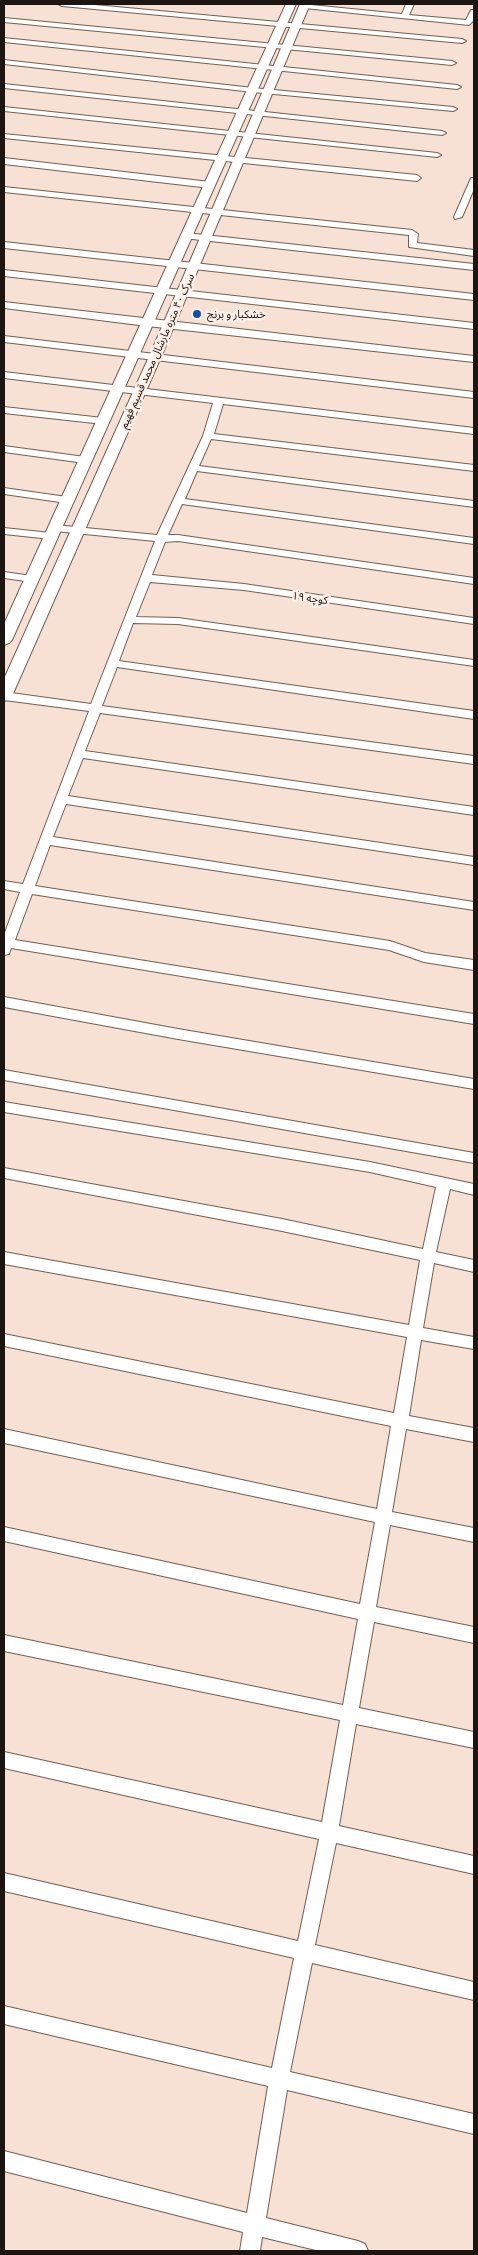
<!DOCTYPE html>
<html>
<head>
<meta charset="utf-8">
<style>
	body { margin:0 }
	#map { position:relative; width:478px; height:2255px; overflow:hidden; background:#f7e0d4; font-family:Commissioner,sans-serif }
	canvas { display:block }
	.frame { position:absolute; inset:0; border:5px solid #1d1511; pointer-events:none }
</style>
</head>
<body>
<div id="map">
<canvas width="478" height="2255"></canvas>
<div class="frame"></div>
</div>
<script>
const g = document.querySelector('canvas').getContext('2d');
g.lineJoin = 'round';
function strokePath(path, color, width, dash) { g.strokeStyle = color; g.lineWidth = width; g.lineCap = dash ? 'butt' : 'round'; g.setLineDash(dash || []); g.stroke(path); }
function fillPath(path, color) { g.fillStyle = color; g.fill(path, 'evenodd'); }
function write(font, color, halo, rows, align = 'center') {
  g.font = font + ' Commissioner,"Noto Sans Arabic",sans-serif'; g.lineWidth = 5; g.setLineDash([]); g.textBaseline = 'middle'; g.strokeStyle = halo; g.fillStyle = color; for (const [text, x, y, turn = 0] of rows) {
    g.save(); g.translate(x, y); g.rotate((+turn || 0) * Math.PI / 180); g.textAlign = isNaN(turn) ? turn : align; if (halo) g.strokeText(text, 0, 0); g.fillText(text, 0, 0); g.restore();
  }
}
const street = new Path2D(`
	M58,4H84L462,39L466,41L462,43L62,6Z
	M301,4L402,14L406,4H414L409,15L466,20L471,10H474V20L469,25L304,8L300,6Z
	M4,18L452,61L456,63L452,65L4,22Z
	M4,38L457,85L461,87L457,89L4,42Z
	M4,60L253,88L453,107L457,109L453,111L253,92L4,64Z
	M4,84L442,131L446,133L442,135L4,88Z
	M4,107L437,153L441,155L437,157L4,111Z
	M4,134L417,175L421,178L417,181L4,138Z
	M4,158L210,182L214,185L210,188L4,164Z
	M471,178H474V189L462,217L455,219L454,217Z
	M4,187L412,230L418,234L417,243L474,250V256L409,247V235L4,192Z
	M186,233L474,264V270L183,238V234Z
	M4,242L474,294V300L4,248Z
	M4,270L474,323V329L4,276Z
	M4,302L474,356V362L147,326L4,308Z
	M4,336L474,392V398L4,342Z
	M4,372L474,428V434L223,404L214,434L474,465V471L211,439L199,466L474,501V507L197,471L185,499L474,538V544L182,504L168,535H178L474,578V584L178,541L165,542L152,575L244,584L474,618V624L244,590L150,582L136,617L178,618L474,660V666L178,624L133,623L119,661L474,711V719L117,667L102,706L474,756V764L100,713L85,751L474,807V815L83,758L68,796L474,857V865L66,804L53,837L474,902V910L50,845L35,886L390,941L425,953L474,960V970L424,962L389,950L32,894L15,940L474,1014V1024L11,948L9,954L4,955V935L20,892L4,889V881L23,884L89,711L4,700V692L91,704L155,541L55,531L50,528L55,525L157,535L203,436L213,403L4,378Z
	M4,407L103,418L108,421L103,424L4,413Z
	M4,446L85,457L90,460L85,463L4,452Z
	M4,488L67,497L72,500L67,503L4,494Z
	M4,528L51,533L56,536L51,539L4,534Z
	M4,572L32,576L37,579L32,582L4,578Z
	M4,997L178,1029L474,1079V1089L178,1039L4,1007Z
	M4,1070L474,1153V1163L4,1080Z
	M4,1102L370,1162L474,1184V1195L450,1189L436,1252L474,1260V1272L434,1263L423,1328L474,1337V1349L421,1340L409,1416L474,1428V1442L406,1429L392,1512L474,1528V1542L390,1525L376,1607L474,1627V1643L374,1622L359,1708L474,1732V1748L356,1724L339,1826L474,1856V1874L336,1843L315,1945L474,1982V2000L312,1963L290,2072L474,2114V2134L287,2090L266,2218L358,2241L365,2244L368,2251H320L262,2237L260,2251H240L243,2232L4,2171V2151L247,2213L268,2086L4,2024V2006L272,2068L294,1958L4,1891V1873L298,1941L319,1839L4,1768V1752L322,1822L340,1720L4,1651V1635L343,1705L358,1619L4,1541V1527L360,1604L375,1522L4,1443V1429L377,1509L391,1426L4,1346V1334L394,1413L407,1337L4,1264V1252L409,1325L420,1260L282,1231L4,1178V1168L282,1219L423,1249L436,1187L370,1172L4,1112Z`);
const secondary = new Path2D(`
	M286,4H296L12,640L9,643L4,645V624Z
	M300,4H310L164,350L12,696L9,699L4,701V679L152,350Z`);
strokePath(street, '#735f55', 2);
strokePath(secondary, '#735f55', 2);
fillPath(street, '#fff');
fillPath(secondary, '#fff');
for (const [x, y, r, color] of [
	[197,314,5,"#1153a3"]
]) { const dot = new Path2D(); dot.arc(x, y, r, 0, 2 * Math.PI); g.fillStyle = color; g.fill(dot); strokePath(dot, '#fef0e8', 2); }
write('11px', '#1d1511', '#fef0e8', [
	["خشکبار و برنج",207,314]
], 'left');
write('11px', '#1d1511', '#fef0e8', [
	["سرک ۴۰ متره مارشال محمد قسیم فهیم",157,351,-66],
	["کوچه ۱۹",310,598,8]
]);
</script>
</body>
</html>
